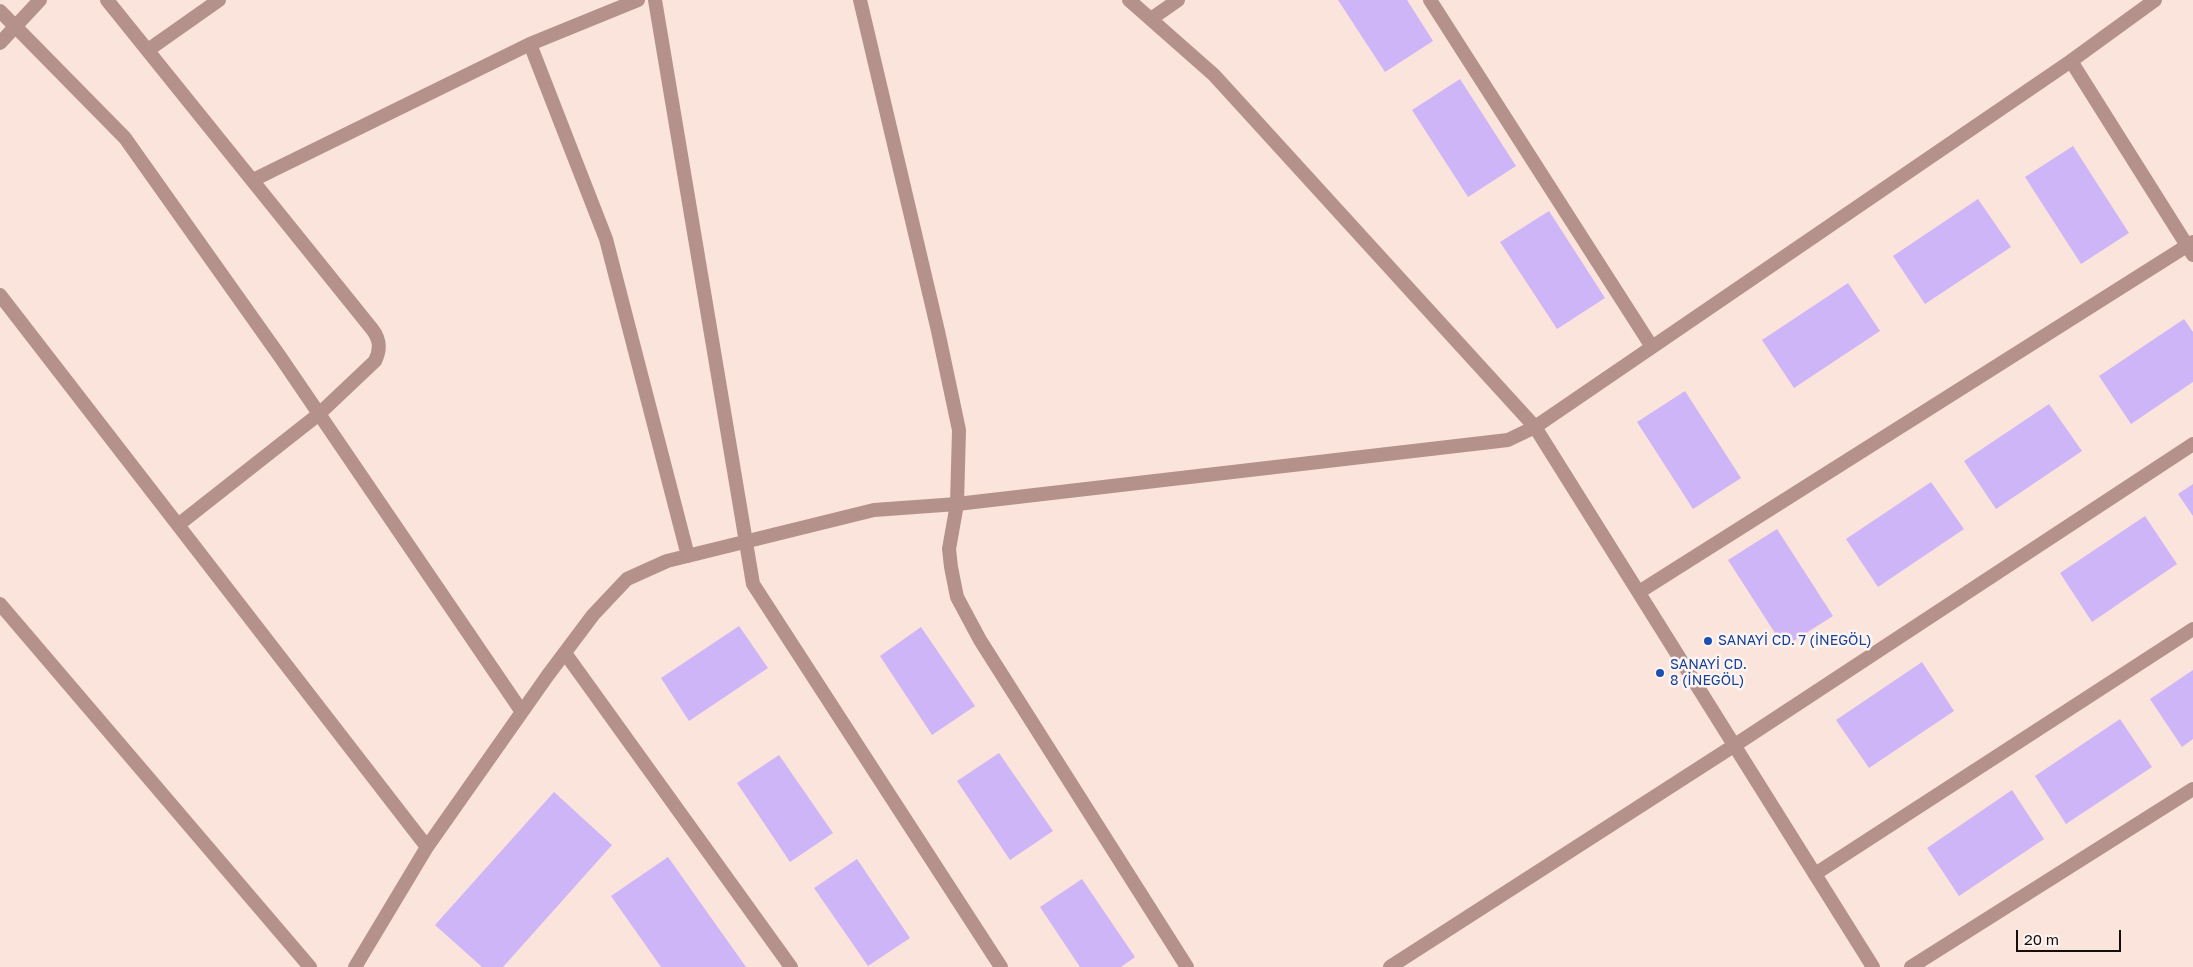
<!DOCTYPE html>
<html>
<head>
<meta charset="utf-8">
<style>
	body { margin:0 }
	#map { position:relative; width:2193px; height:967px; overflow:hidden; background:#fbe4db; font-family:"Golos Text",sans-serif }
	canvas { display:block }
	.scale { position:absolute; left:2016px; top:930px; width:105px; height:22px; box-sizing:border-box; border:2px solid #150d0a; border-top:0; padding-left:6px; font-size:15px; line-height:18px; white-space:nowrap; color:#150d0a; -webkit-text-stroke:4px #fef4f1; paint-order:stroke }
</style>
</head>
<body>
<div id="map">
<canvas width="2193" height="967"></canvas>
<div class="scale">20 m</div>
</div>
<script>
const g = document.querySelector('canvas').getContext('2d');
g.lineJoin = 'round';
function fillPath(path, color) { g.fillStyle = color; g.fill(path, 'evenodd'); }
function strokePath(path, color, width, dash) { g.strokeStyle = color; g.lineWidth = width; g.lineCap = dash ? 'butt' : 'round'; g.setLineDash(dash || []); g.stroke(path); }
function write(font, color, halo, rows, align = 'center') {
  g.font = font + ' "Golos Text",sans-serif'; g.lineWidth = 5; g.setLineDash([]); g.textBaseline = 'middle'; g.strokeStyle = halo; g.fillStyle = color; for (const [text, x, y, turn = 0] of rows) {
    g.save(); g.translate(x, y); g.rotate((+turn || 0) * Math.PI / 180); g.textAlign = isNaN(turn) ? turn : align; if (halo) g.strokeText(text, 0, 0); g.fillText(text, 0, 0); g.restore();
  }
}
fillPath(new Path2D(`
	M1338,0H1407L1433,41L1385,72Z
	M1460,79L1516,166L1468,197L1412,110Z
	M2073,146L2129,233L2081,264L2025,177Z
	M1978,199L2011,247L1925,304L1893,256Z
	M1549,211L1605,298L1557,329L1500,242Z
	M1848,283L1880,331L1794,388L1762,340Z
	M2184,319L2193,332V382L2131,424L2099,376Z
	M1685,391L1741,478L1693,509L1637,422Z
	M2049,404L2082,451L1996,509L1964,461Z
	M1931,482L1964,529L1878,587L1846,539Z
	M2193,484V516L2178,494Z
	M2145,516L2177,564L2092,622L2060,573Z
	M1777,529L1833,616L1784,647L1728,560Z
	M739,626L768,668L689,721L661,678Z
	M921,627L975,706L932,735L880,656Z
	M1922,662L1954,711L1869,768L1836,720Z
	M2193,670V739L2182,747L2150,699Z
	M2120,719L2152,767L2066,824L2035,776Z
	M999,753L1053,831L1010,860L957,781Z
	M779,755L833,833L790,862L737,783Z
	M2012,790L2044,839L1959,896L1927,848Z
	M554,792L612,845L503,967H482L435,925Z
	M668,857L746,967H661L611,896Z
	M857,859L910,938L868,966L814,888Z
	M1082,879L1135,957L1121,967H1080L1040,907Z`), '#ceb5f7');
strokePath(new Path2D(`
	M1639,592L2193,242
	M1815,874L2193,629`), '#b4928b', 14);
strokePath(new Path2D(`
	M107,0L372,329C380,339 381,349 375,361L319,414L178,525
	M655,0L753,584L1001,967
	M860,0L938,331L959,430L957,504L949,549L951,567L957,597L980,640L1187,967
	M1129,0L1214,75L1535,427L1873,967
	M1430,0L1652,347
	M0,11L125,138L281,358L522,712
	M1151,19L1178,0
	M0,43L40,0
	M530,44L606,239L688,556
	M148,50L219,0
	M2071,61L2193,255
	M253,180L530,44L638,0
	M0,295L427,847
	M0,604L310,967
	M565,653L791,967
	M355,967L427,847L548,675L593,615L627,579L667,561L874,510L957,504L1508,440L1535,427L2071,61L2155,0
	M1390,967L1735,745L2193,444
	M1911,967L2193,789`), '#b4928b', 14);
for (const [x, y, r, color] of [
	[1708,641,5,"#1a4fb4"],
	[1660,673,5,"#1a4fb4"]
]) { const dot = new Path2D(); dot.arc(x, y, r, 0, 2 * Math.PI); g.fillStyle = color; g.fill(dot); strokePath(dot, '#fef4f1', 2); }
write('14px', '#164399', '#fef4f1', [
	["SANAYİ CD. 7 (İNEGÖL)",1718,641],
	["SANAYİ CD.",1670,665],
	["8 (İNEGÖL)",1670,681]
], 'left');
</script>
</body>
</html>
